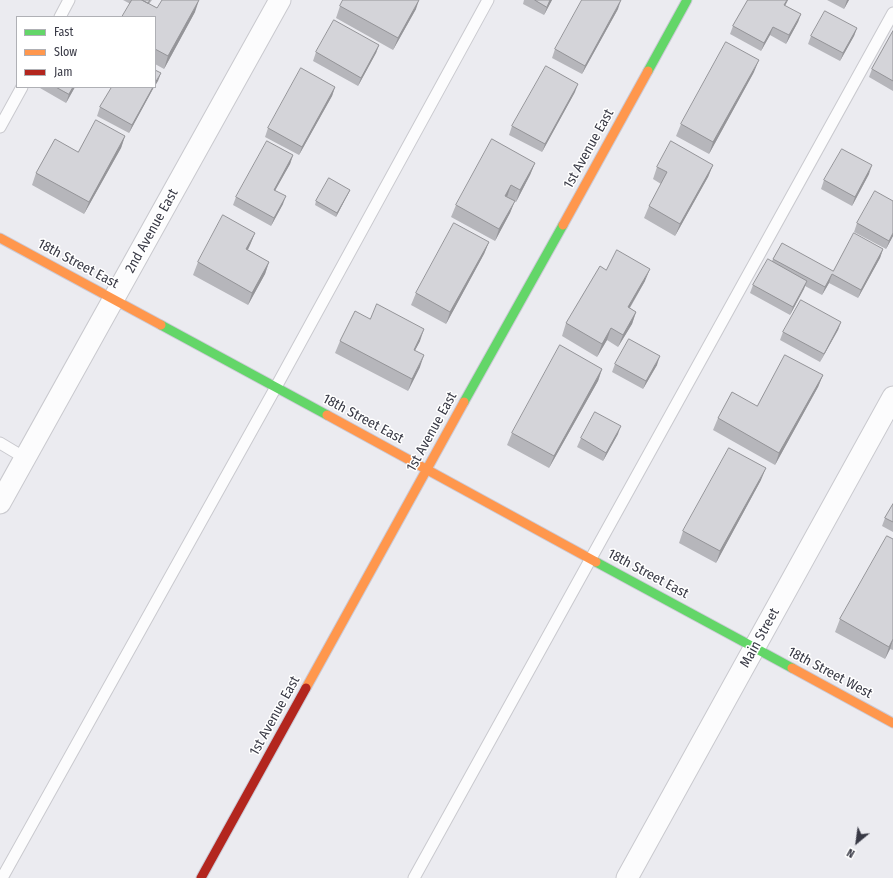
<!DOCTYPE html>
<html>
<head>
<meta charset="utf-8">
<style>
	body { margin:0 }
	#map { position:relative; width:893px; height:878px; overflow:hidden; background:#ebebf0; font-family:"Fira Sans Condensed",sans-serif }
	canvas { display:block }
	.legend { position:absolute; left:16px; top:16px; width:140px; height:72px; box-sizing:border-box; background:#fff; border:1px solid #afb0b5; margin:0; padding:5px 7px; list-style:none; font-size:12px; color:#383945 }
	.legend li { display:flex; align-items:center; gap:8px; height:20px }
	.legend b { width:20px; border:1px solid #afb0b5 }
	.north { position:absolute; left:837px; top:822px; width:40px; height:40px; -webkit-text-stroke:3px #fff; paint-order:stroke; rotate:209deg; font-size:11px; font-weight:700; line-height:16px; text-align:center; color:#383945 }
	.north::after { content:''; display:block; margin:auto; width:14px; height:18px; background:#383945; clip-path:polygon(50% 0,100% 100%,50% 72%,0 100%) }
</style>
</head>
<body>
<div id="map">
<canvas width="893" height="878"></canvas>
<ul class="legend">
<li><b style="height:5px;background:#63d668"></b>Fast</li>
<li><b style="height:5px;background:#ff974d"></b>Slow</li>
<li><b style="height:5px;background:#b3261e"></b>Jam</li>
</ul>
<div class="north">N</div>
</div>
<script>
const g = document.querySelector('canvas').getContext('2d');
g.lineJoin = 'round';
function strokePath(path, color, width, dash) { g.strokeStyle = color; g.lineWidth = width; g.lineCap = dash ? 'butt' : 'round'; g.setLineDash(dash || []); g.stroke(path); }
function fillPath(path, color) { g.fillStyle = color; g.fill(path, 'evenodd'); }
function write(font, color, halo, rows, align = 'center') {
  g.font = font + ' "Fira Sans Condensed",sans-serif'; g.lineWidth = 3; g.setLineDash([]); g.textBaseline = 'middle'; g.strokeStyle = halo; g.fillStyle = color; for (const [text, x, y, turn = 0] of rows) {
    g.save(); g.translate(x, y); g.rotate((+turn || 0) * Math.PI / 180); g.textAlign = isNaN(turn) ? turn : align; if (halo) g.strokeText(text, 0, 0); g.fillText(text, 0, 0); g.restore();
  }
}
const lane = new Path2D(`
	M60,17L69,0
	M0,127L22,87
	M0,443L25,458
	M2,878L276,387L488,0
	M414,878L893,13`);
const street = new Path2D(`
	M0,503L280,0
	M627,878L893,397`);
const fast = new Path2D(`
	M648,71L687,0
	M161,325L327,415
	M464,402L563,225
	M596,562L792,668`);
const slow = new Path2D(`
	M563,225L648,71
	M0,238L161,325
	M327,415L596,562
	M792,668L893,723
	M306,688L464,402`);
const jam = new Path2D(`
	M201,878L306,688`);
strokePath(lane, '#c9c9ce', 13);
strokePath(street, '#c9c9ce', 23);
strokePath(fast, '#cbcad6', 11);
strokePath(slow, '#cbcad6', 11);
strokePath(jam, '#cbcad6', 11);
strokePath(lane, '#fcfcfd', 11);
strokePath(street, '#fcfcfd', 21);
strokePath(fast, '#63d668', 9);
strokePath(slow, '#ff974d', 9);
strokePath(jam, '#b3261e', 9);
fillPath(new Path2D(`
	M123,0H152L149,4L157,8L195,12L164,69L155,64V17Z
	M524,0H552L544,15L523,4Z
	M748,0H788L785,6L801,14L798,22L786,44L770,35L761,51L730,34L733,26Z
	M827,0H849L844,9Z
	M340,6L416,9L393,50L336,18Z
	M618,9L582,74L552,58L555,49Z
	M857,28L854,36L840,61L808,44L811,36Z
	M893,31V91L869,77L872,69Z
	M379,45L376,53L358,86L313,61L316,52Z
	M754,72L709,154L676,136L681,124Z
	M41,87H75L66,103L40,88Z
	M112,87H154L129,133L97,116L100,107Z
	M335,87L332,96L299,155L265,137L268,128Z
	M575,92L542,152L509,135L512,126Z
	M125,136L121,148L84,214L32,185L36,173L78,152Z
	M293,155L290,164L275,190L283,204L271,226L233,205L236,197Z
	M535,163L530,175L516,202L514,201L510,213L495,241L451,217L456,205Z
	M713,165L708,177L675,236L644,218L649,206L661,184L653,179L657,167Z
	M869,174L852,206L821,189L824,180Z
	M350,190L348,194L336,217L315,205L316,201Z
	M893,201V236L886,249L854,232L857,223Z
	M255,233L250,245L248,250L269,262L265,274L248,305L193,275L198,262Z
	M489,242L484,254L446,324L411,305L416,293Z
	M883,249L880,258L858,298L829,283L822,295L805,286L790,315L750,293L753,285L772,261L773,259L833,271Z
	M606,270L645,281L630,308L636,312L632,324L618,347L607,340L597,357L562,336L566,323Z
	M370,319L420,341L415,350L420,367L408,391L335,353L340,341Z
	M841,322L838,330L820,362L780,340L783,332Z
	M615,364L657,365L643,389L612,372Z
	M602,369L598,381L549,468L507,445L512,433Z
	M823,375L818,387L775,465L713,430L718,418L757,406Z
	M618,434L603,461L577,447L581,438Z
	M761,480L716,563L679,543L683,531Z
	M893,504V532L882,526L885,518Z
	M893,539V650L890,649L885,659L835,632L840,619Z`), '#b6b6bb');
fillPath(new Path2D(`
	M199,0L195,12L164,69L168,56Z
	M419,0L416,9L393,50L398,38Z
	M550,0H552L544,15L547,7Z
	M621,0L618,9L582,74L585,66Z
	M787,0H788L781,13L784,5Z
	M847,0H849L844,9Z
	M801,14L798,22L786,44L789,35Z
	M773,27L770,35L761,51L764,43Z
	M857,28L854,36L840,61L843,53Z
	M379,45L376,53L358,86L361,78Z
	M759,60L754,72L709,154L713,142Z
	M161,73L158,81L155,86V83Z
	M578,84L575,92L542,152L545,144Z
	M73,87H75L66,103L69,94Z
	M153,87H154L129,133L132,125Z
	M335,87L332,96L299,155L302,147Z
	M125,136L121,148L84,214L89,202Z
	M293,155L290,164L271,198L274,190Z
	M535,163L530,175L516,202L520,190Z
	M713,165L708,177L675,236L680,224Z
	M872,165L869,174L852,206L855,197Z
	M511,185L507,197L505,196Z
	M350,190L348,194L336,217L337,213Z
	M286,196L283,204L271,226L274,218Z
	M515,201L510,213L495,241L499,229Z
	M255,233L250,245L242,261L246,249Z
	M893,233V236L886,249L889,241Z
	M489,242L484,254L446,324L450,312Z
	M883,249L880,258L858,298L861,290Z
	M269,262L265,274L248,305L252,293Z
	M650,269L645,281L623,319L628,307Z
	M832,274L829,283L822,295L825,287Z
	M807,281L804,289L790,315L793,307Z
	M636,312L632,324L618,347L623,335Z
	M841,322L838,330L820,362L824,354Z
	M611,328L607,340L597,357L602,344Z
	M424,329L420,341L409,362L414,350Z
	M424,355L420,367L408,391L412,379Z
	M660,356L657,365L643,389L646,381Z
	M602,369L598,381L549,468L554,456Z
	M823,375L818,387L775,465L779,453Z
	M621,426L618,434L603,461L606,453Z
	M766,468L761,480L716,563L720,551Z
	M893,639L890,649L885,659L889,647Z`), '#949498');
const building = new Path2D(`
	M132,0H142L157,8L162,0H199L168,56L155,49V17H122Z
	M142,0H150L148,3Z
	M343,0H419L398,38L340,6Z
	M535,0H550L547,7Z
	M582,0H621L585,66L555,49Z
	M748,0H787L784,5L801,14L789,35L773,27L764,43L733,26Z
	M825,11L857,28L843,53L811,36Z
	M334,20L379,45L361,78L316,52Z
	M893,31V81L872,69Z
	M726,42L759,60L713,142L681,124Z
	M546,66L578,84L545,144L512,126Z
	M301,68L335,87L302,147L268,128Z
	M155,70L161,73L155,83Z
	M56,87H73L69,94Z
	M112,87H153L132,125L100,107Z
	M96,120L125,136L89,202L36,173L55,139L78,152Z
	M492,139L535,163L520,190L511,185L505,196L515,201L499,229L456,205Z
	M267,141L293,155L274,190L286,196L274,218L236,197Z
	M671,141L713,165L680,224L649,206L667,172L657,167Z
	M842,149L872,165L855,197L824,180Z
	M329,178L350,190L337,213L316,201Z
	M875,191L893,201V233L889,241L857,223Z
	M223,215L255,233L246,249L269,262L252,293L198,262Z
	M454,223L489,242L450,312L416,293Z
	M854,233L883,249L861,290L832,274L825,287L773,259L782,243L833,271Z
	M617,250L650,269L628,307L636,312L623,335L611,328L602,344L566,323L600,266L606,270Z
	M768,259L807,281L793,307L753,285Z
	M801,300L841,322L824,354L783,332Z
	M377,304L424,329L414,350L424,355L412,379L340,341L355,311L370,319Z
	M629,339L660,356L646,381L615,364Z
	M560,345L602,369L554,456L512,433Z
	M785,355L823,375L779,453L718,418L732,392L757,406Z
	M595,412L621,426L606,453L581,438Z
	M729,448L766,468L720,551L683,531Z
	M893,504V522L885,518Z
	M887,536L893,539V639L889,647L840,619Z`);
fillPath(building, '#d4d4d9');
strokePath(building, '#949498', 1);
write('14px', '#383945', '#fff', [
	["1st Avenue East",589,149,-61],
	["2nd Avenue East",152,231,-61],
	["18th Street East",78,264,28],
	["18th Street East",363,419,28],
	["1st Avenue East",432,432,-61],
	["18th Street East",648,574,28],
	["Main Street",760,638,-61],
	["18th Street West",830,673,28],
	["1st Avenue East",275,716,-61]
]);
</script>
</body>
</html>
